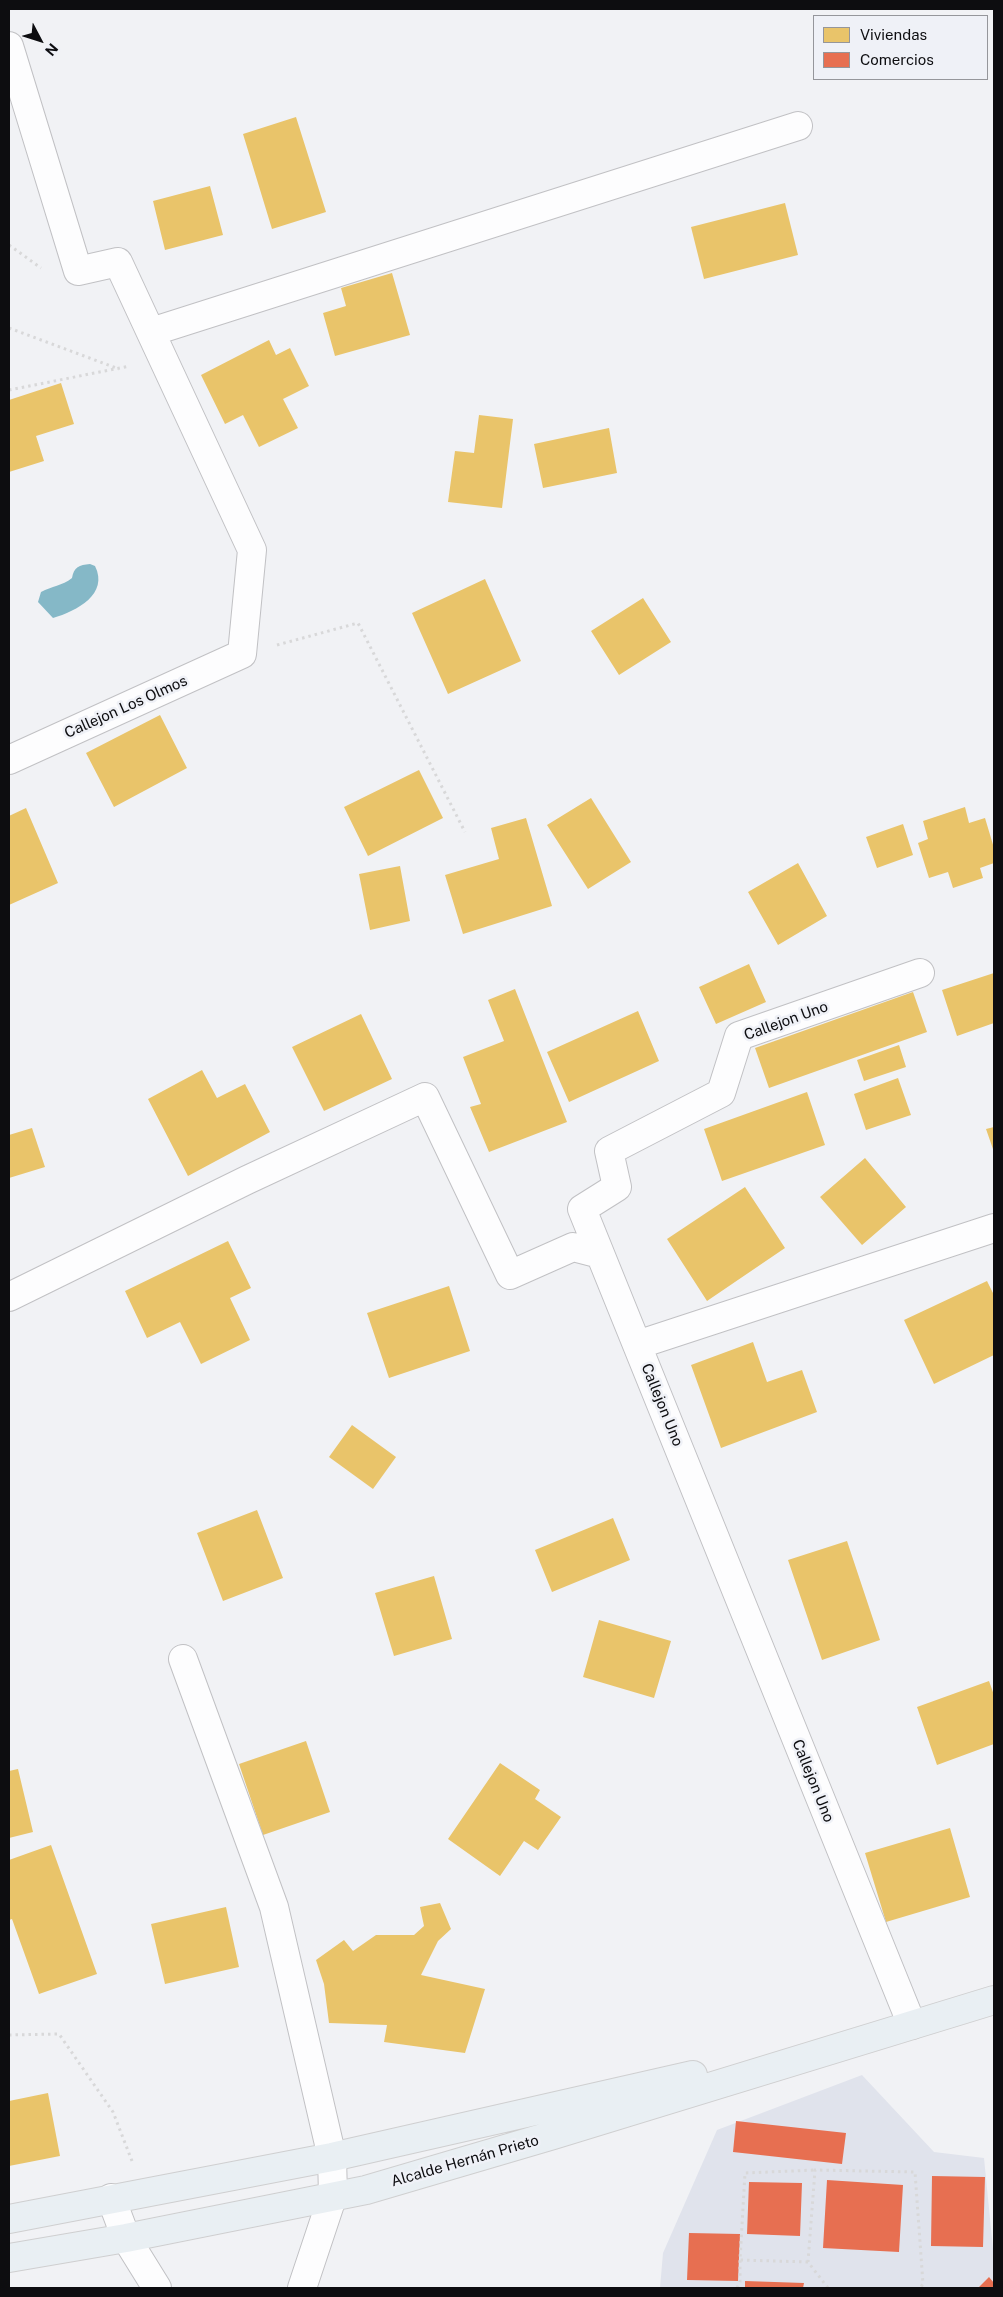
<!DOCTYPE html>
<html>
<head>
<meta charset="utf-8">
<style>
	body { margin:0 }
	#map { position:relative; width:1003px; height:2297px; overflow:hidden; background:#f1f2f5; font-family:"Public Sans",sans-serif }
	canvas { display:block }
	.frame { position:absolute; inset:0; border:10px solid #0d0d10; pointer-events:none }
	.legend { position:absolute; left:813px; top:15px; width:175px; height:65px; box-sizing:border-box; background:#eff1f7; border:1px solid #95969b; margin:0; padding:6px 9px; list-style:none; font-size:15px; color:#0d0d10 }
	.legend li { display:flex; align-items:center; gap:10px; height:25px }
	.legend b { width:25px; border:1px solid #95969b }
	.north { position:absolute; left:15px; top:15px; width:50px; height:50px; -webkit-text-stroke:4px #eff1f7; paint-order:stroke; rotate:130deg; font-size:14px; font-weight:700; line-height:20px; text-align:center; color:#0d0d10 }
	.north::after { content:''; display:block; margin:auto; width:18px; height:22px; background:#0d0d10; clip-path:polygon(50% 0,100% 100%,50% 72%,0 100%) }
</style>
</head>
<body>
<div id="map">
<canvas width="1003" height="2297"></canvas>
<div class="frame"></div>
<ul class="legend">
<li><b style="height:14px;background:#e9c46a"></b>Viviendas</li>
<li><b style="height:14px;background:#e76f51"></b>Comercios</li>
</ul>
<div class="north">N</div>
</div>
<script>
const g = document.querySelector('canvas').getContext('2d');
g.lineJoin = 'round';
function fillPath(path, color) { g.fillStyle = color; g.fill(path, 'evenodd'); }
function strokePath(path, color, width, dash) { g.strokeStyle = color; g.lineWidth = width; g.lineCap = dash ? 'butt' : 'round'; g.setLineDash(dash || []); g.stroke(path); }
function write(font, color, halo, rows, align = 'center') {
  g.font = font + ' "Public Sans",sans-serif'; g.lineWidth = 5; g.setLineDash([]); g.textBaseline = 'middle'; g.strokeStyle = halo; g.fillStyle = color; for (const [text, x, y, turn = 0] of rows) {
    g.save(); g.translate(x, y); g.rotate((+turn || 0) * Math.PI / 180); g.textAlign = isNaN(turn) ? turn : align; if (halo) g.strokeText(text, 0, 0); g.fillText(text, 0, 0); g.restore();
  }
}
fillPath(new Path2D(`
	M862,2075L934,2152L984,2158L994,2259V2288H660L663,2253L717,2130Z`), '#e0e3ec');
fillPath(new Path2D(`
	M90,564L95,566C109,594 77,611 53,618L38,602L41,592C52,586 62,586 72,578C74,567 79,565 90,564Z`), '#85b8c7');
fillPath(new Path2D(`
	M296,117L326,212L272,229L243,134Z
	M210,186L223,235L165,250L153,201Z
	M785,203L798,255L704,279L691,227Z
	M392,273L410,335L335,356L323,313L346,306L341,288Z
	M269,340L276,355L290,348L309,386L283,399L298,428L259,447L243,415L225,424L201,375Z
	M61,383L74,424L36,436L44,461L9,472V400Z
	M479,415L513,419L502,508L448,502L455,451L474,453Z
	M609,428L617,473L543,488L534,444Z
	M485,579L521,661L448,694L412,613Z
	M643,598L671,642L619,675L591,631Z
	M160,715L187,768L114,807L86,753Z
	M419,770L443,818L368,856L344,807Z
	M591,798L631,862L588,889L547,825Z
	M965,807L969,823L985,818L994,848V863L980,868L983,878L953,888L948,872L929,878L918,843L928,839L923,821Z
	M26,808L58,883L9,905V816Z
	M526,818L552,906L463,934L445,875L499,859L491,828Z
	M903,824L913,855L877,868L866,837Z
	M798,863L827,916L778,945L748,892Z
	M400,866L410,921L370,930L359,874Z
	M749,964L766,1002L716,1024L699,987Z
	M994,973V1023L957,1036L942,990Z
	M515,989L567,1122L489,1152L470,1107L481,1104L463,1057L504,1041L488,1000Z
	M913,992L927,1032L769,1088L755,1048Z
	M638,1011L659,1061L569,1102L547,1052Z
	M361,1014L392,1079L324,1111L292,1047Z
	M899,1045L906,1067L864,1081L857,1060Z
	M202,1070L217,1098L245,1084L270,1132L188,1176L148,1099Z
	M898,1078L911,1115L866,1130L854,1094Z
	M807,1092L825,1145L722,1181L704,1129Z
	M994,1127V1152L986,1129Z
	M32,1128L45,1167L9,1178V1135Z
	M865,1158L906,1207L862,1245L820,1197Z
	M745,1187L785,1248L707,1301L667,1239Z
	M228,1241L251,1288L230,1298L250,1340L201,1364L180,1322L147,1338L125,1291Z
	M987,1281L994,1295V1355L934,1384L904,1320Z
	M449,1286L470,1351L389,1378L367,1313Z
	M753,1342L767,1382L802,1370L817,1412L721,1448L691,1365Z
	M352,1425L396,1457L373,1489L329,1457Z
	M257,1510L283,1578L223,1601L197,1533Z
	M613,1518L630,1560L552,1592L535,1550Z
	M847,1541L880,1640L822,1660L788,1560Z
	M434,1576L452,1639L394,1656L375,1593Z
	M599,1620L671,1641L654,1698L583,1677Z
	M989,1681L994,1695V1744L937,1765L917,1707Z
	M306,1741L330,1812L263,1835L239,1764Z
	M500,1763L540,1790L535,1799L561,1817L538,1850L524,1841L500,1876L448,1839Z
	M18,1769L33,1832L9,1838V1771Z
	M950,1828L970,1897L886,1922L865,1853Z
	M51,1845L97,1974L39,1994L12,1919L9,1920V1860Z
	M440,1903L451,1929L438,1941L421,1975L485,1989L465,2053L384,2042L387,2025L329,2023L324,1984L316,1960L344,1940L353,1951L376,1935H414L424,1926L420,1907Z
	M226,1907L239,1967L165,1984L151,1924Z
	M48,2093L60,2156L9,2166V2101Z`), '#e9c46a');
fillPath(new Path2D(`
	M736,2121L846,2133L842,2164L733,2152Z
	M932,2176L985,2177L983,2247L931,2246Z
	M827,2180L903,2185L899,2252L823,2248Z
	M749,2182L802,2183L800,2236L747,2234Z
	M689,2233L740,2234L738,2281L687,2280Z
	M989,2277L994,2283V2288H978Z
	M745,2281L804,2283L803,2288H745Z`), '#e76f51');
const minor = new Path2D(`
	M9,46L78,271L118,262L252,550L242,654L9,760
	M151,332L798,126
	M9,1297L247,1180L425,1097L510,1275L573,1247L600,1254
	M637,1345L994,1228
	M183,1659L274,1907L332,2157L333,2195L302,2288
	M912,2025L582,1209L617,1187L609,1151L721,1093L739,1036L920,973
	M111,2198L126,2238L157,2288`);
const major = new Path2D(`
	M9,2219L332,2157L693,2075
	M9,2258L126,2238L366,2190L553,2135L994,2000`);
strokePath(minor, '#c1c1c4', 30);
strokePath(major, '#cfcfd0', 30);
strokePath(new Path2D(`
	M9,245L41,268
	M9,328L119,369
	M9,390L130,366
	M277,645L358,623L465,832
	M9,2035L59,2034L113,2112L132,2161
	M808,2262L740,2260L745,2173L815,2170
	M737,2288L740,2282V2260
	M828,2288L808,2262L815,2170L915,2172L923,2284L920,2288`), '#d8d8d9', 3, [2.5, 4]);
strokePath(minor, '#fdfdfe', 28);
strokePath(major, '#e9eff3', 28);
write('15px', '#0d0d10', '#eff1f7', [
	["Callejon Los Olmos",126,707,-24],
	["Callejon Uno",786,1021,-20],
	["Callejon Uno",662,1405,68],
	["Callejon Uno",813,1781,68],
	["Alcalde Hernán Prieto",465,2161,-16]
]);
</script>
</body>
</html>
